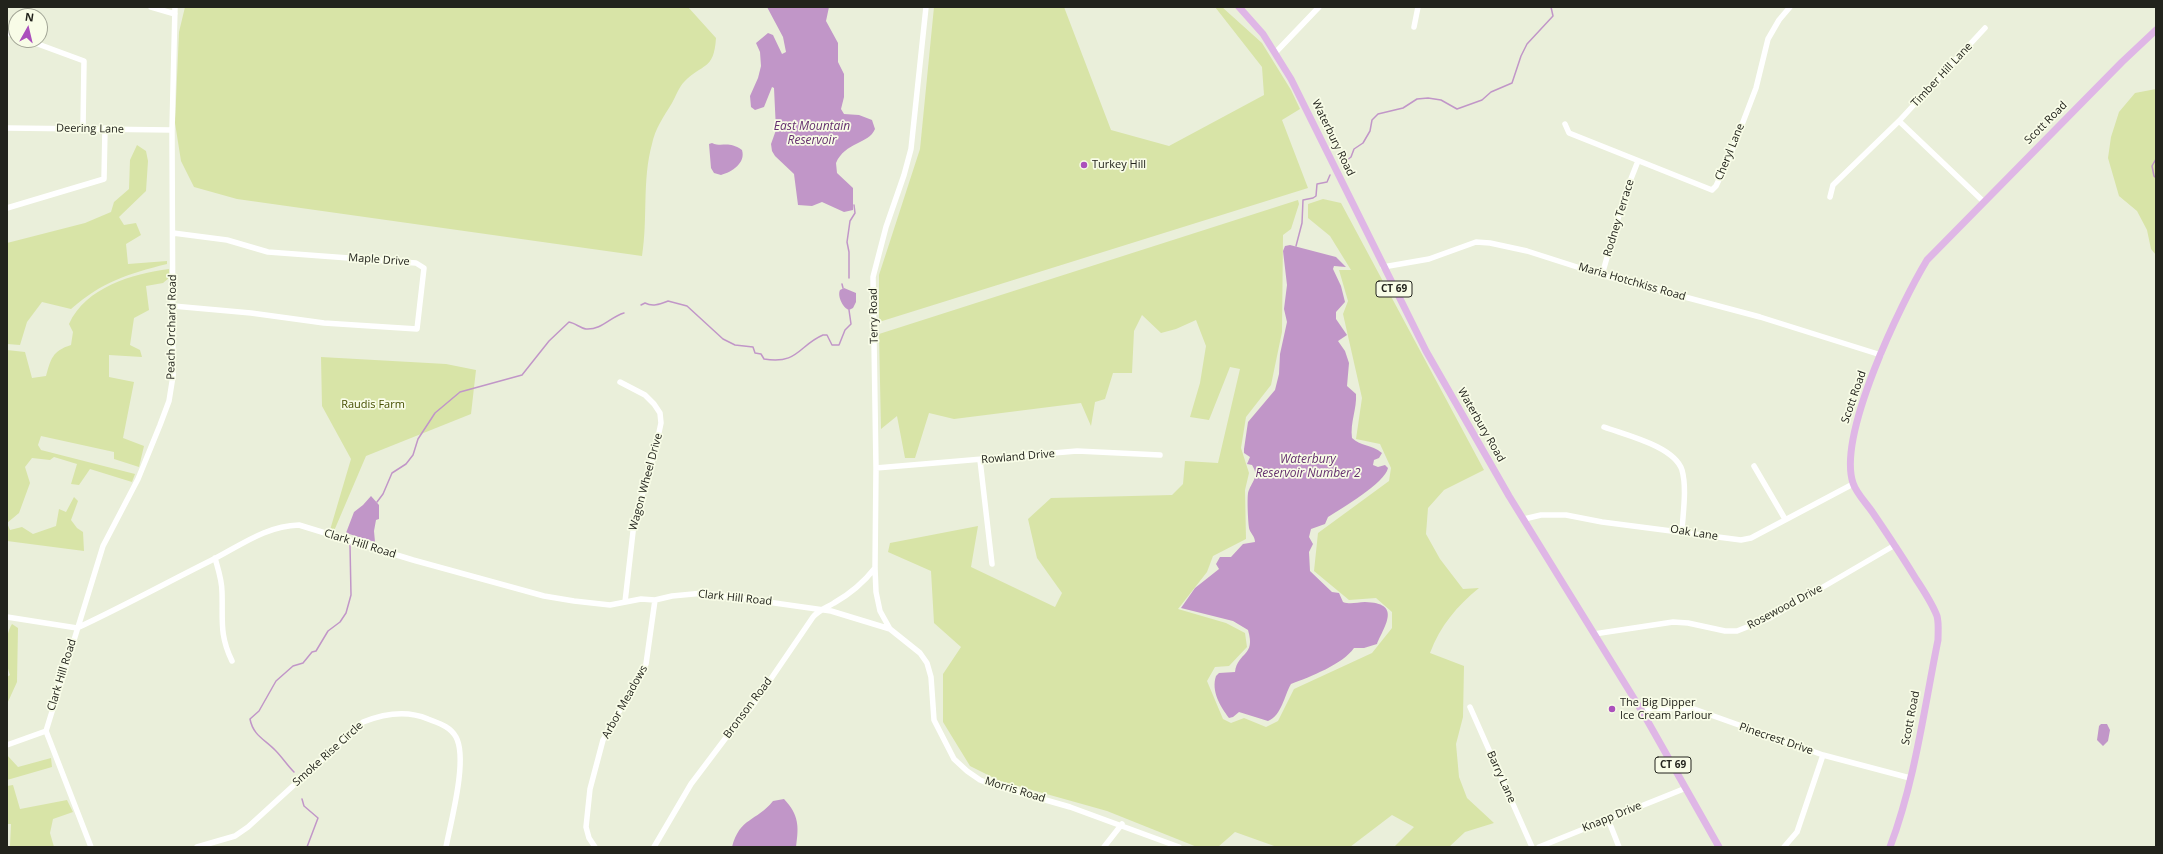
<!DOCTYPE html>
<html>
<head>
<meta charset="utf-8">
<style>
	body { margin:0 }
	#map { position:relative; width:2163px; height:854px; overflow:hidden; background:#eaefda; font-family:"Open Sans",sans-serif }
	canvas { display:block }
	.frame { position:absolute; inset:0; border:8px solid #22231c; pointer-events:none }
	.north { position:absolute; left:8px; top:8px; width:40px; height:40px; box-sizing:border-box; background:#f8fce7; border:1px solid #a2a596; border-radius:50%; rotate:8deg; font-size:11px; font-weight:700; line-height:16px; text-align:center; color:#22231c }
	.north::after { content:''; display:block; margin:auto; width:14px; height:18px; background:#ab50bc; clip-path:polygon(50% 0,100% 100%,50% 72%,0 100%) }
</style>
</head>
<body>
<div id="map">
<canvas width="2163" height="854"></canvas>
<div class="frame"></div>
<div class="north">N</div>
</div>
<script>
const g = document.querySelector('canvas').getContext('2d');
g.lineJoin = 'round';
function fillPath(path, color) { g.fillStyle = color; g.fill(path, 'evenodd'); }
function strokePath(path, color, width, dash) { g.strokeStyle = color; g.lineWidth = width; g.lineCap = dash ? 'butt' : 'round'; g.setLineDash(dash || []); g.stroke(path); }
function write(font, color, halo, rows, align = 'center') {
  g.font = font + ' "Open Sans",sans-serif'; g.lineWidth = 3.5; g.setLineDash([]); g.textBaseline = 'middle'; g.strokeStyle = halo; g.fillStyle = color; for (const [text, x, y, turn = 0] of rows) {
    g.save(); g.translate(x, y); g.rotate((+turn || 0) * Math.PI / 180); g.textAlign = isNaN(turn) ? turn : align; if (halo) g.strokeText(text, 0, 0); g.fillText(text, 0, 0); g.restore();
  }
}
fillPath(new Path2D(`
	M185,7H688L716,38C714,71 702,63 684,82C679,87 676,96 672,103C664,116 655,129 652,144C642,180 648,219 642,256L237,199L194,187L181,161L175,123L179,32Z
	M934,7H1064L1111,130L1169,146L1264,95L1262,67L1215,7H1222L1262,43L1291,90L1300,109L1282,120L1308,188L879,322V275L920,149Z
	M2156,89V255L2151,249L2147,230L2137,211L2119,196L2108,158L2111,137L2119,112L2135,93Z
	M137,145L146,151L148,161L146,191L119,217L124,225L136,223L141,235L126,244L128,264L167,261V264C127,274 102,282 71,309L42,302L27,322L20,345L7,344V243L85,223L111,212L114,202L129,189L130,160Z
	M1323,199L1341,203L1484,470L1444,490L1428,508L1426,534L1440,559L1463,589L1479,588C1457,606 1440,626 1430,653L1464,666L1463,717L1456,744L1459,777L1467,798L1494,823L1465,832L1449,847H1394L1414,827L1392,815L1350,847H1277L1235,832L1218,847H1197L1107,811L1000,781L970,766L943,722V674L961,647L934,623L931,571L888,552L890,543L978,526L971,567L1055,607L1062,593L1037,558L1028,519L1051,498L1172,495L1183,484L1185,461L1218,463L1240,369L1230,367L1209,420L1190,417L1200,383L1206,346L1196,320L1176,329L1161,333L1142,315L1134,331L1132,373H1113L1105,399L1095,402L1091,426L1081,403L954,419L929,413L915,458H905L897,416L881,429L879,334L1298,200L1299,204L1291,229L1283,235L1282,332L1271,385L1246,417L1241,448L1249,473L1245,490L1246,539L1213,556L1207,572L1178,609L1226,623L1245,633L1247,647L1229,666L1215,667L1207,681L1223,719L1231,723L1244,718L1266,727L1278,721L1294,689L1372,653L1392,628V612L1376,598L1349,600L1314,571L1318,533L1389,481L1391,468L1380,444L1356,439L1362,398L1343,314L1348,301L1339,270H1351L1330,236L1308,218V204Z
	M169,269V278L163,283L146,286L149,310L134,318L130,345L140,350L142,357L109,355V377L134,382L123,438L144,446L139,467L114,459V452L41,436L38,445L41,450L135,474L132,482L90,469L79,485L71,484L77,464L54,457L50,460L32,458L25,467L30,483L19,513L7,523L10,530L22,527L33,534L56,526L59,509L66,512L74,497L78,501L71,520L77,528L83,532L84,551L7,541V350L25,352L32,378L46,376C51,359 52,351 71,345L73,332L69,324C86,287 132,274 169,269Z
	M321,357L446,364L476,370L471,414L366,456L334,531L330,530L351,459L322,406Z
	M12,624L18,628L17,682L7,704V677L10,675C5,661 4,637 12,624Z
	M7,755L18,767L51,758L52,767L7,780Z
	M13,785L20,809L67,800L73,812L53,819L50,833L54,847H7L10,846L11,824H7V786Z`), '#d8e4a7');
fillPath(new Path2D(`
	M767,7H829L826,21L838,43V62L844,74V97L841,109L844,114L859,115L872,120L875,129C869,144 845,142 836,163L837,173L853,188V210L844,212L822,202L812,206L798,205L794,174L775,156L772,151L771,144L776,130L774,88L772,87L764,107L755,110L751,107L750,96L758,78L761,66L760,52L756,43L768,33L773,35L782,54L786,52L783,37Z
	M712,143C723,148 727,140 742,150C746,163 732,172 721,175L714,173L711,168L709,144Z
	M1290,245L1336,257L1346,267L1334,266L1333,269L1341,286L1345,302L1336,312V319L1347,335L1338,341L1345,351L1349,363L1347,386L1356,394C1357,409 1350,422 1352,438C1360,446 1371,444 1382,453L1379,458L1374,460L1373,465L1378,467L1385,465L1388,468C1385,483 1342,508 1328,517L1325,524L1311,529L1309,537L1313,544L1309,552L1310,571L1332,592L1339,593L1343,602C1351,605 1357,602 1365,602C1402,603 1385,625 1377,644L1364,648H1354C1343,664 1310,677 1291,684C1284,696 1282,715 1268,721L1239,712L1233,717L1229,718C1220,706 1211,691 1216,676L1219,673L1235,672C1238,651 1256,657 1248,630L1233,621L1181,608L1195,588L1219,569L1216,564L1220,557H1231L1243,544L1255,542C1255,536 1250,533 1249,528C1248,521 1247,500 1248,493C1251,482 1260,477 1252,465L1247,464L1250,457L1244,453V449L1248,422L1275,390L1279,374L1280,354L1287,322L1284,309L1287,285L1283,251L1285,246Z
	M844,288L856,293V302L853,308L849,310C843,308 837,296 840,290Z
	M371,496L379,505V519L376,520L374,531L375,542L346,533L354,512L363,505Z
	M2101,724H2107L2110,730L2108,741L2103,746L2097,740L2099,726Z
	M784,799C799,815 799,826 796,847H732C740,817 756,822 773,801Z`), '#c196c8');
strokePath(new Path2D(`
	M2156,159L2152,166L2154,176L2156,178
	M1342,164L1351,157L1354,149L1363,143L1370,131L1372,120L1378,114L1403,108L1417,99L1428,98L1441,100L1457,109L1482,100L1491,92L1512,83L1521,56L1527,44L1553,16L1551,7
	M1296,246L1302,223L1303,200L1313,198L1316,196L1317,184L1327,182L1330,175
	M849,278V252L847,242L850,221L855,213L854,205
	M842,284L843,288
	M641,305L645,303C653,307 660,304 668,301L687,306L723,339L735,345L753,347L755,353L761,354L764,359C798,365 799,345 823,335H827L832,345H839L845,330L851,324L849,310
	M377,502L383,494L392,473L406,464L413,455L418,439L435,413L460,392L522,375L549,341L569,322C575,323 580,328 586,329C602,330 610,317 624,313
	M294,772C287,765 282,757 275,750C264,739 253,735 250,719L259,711L276,681L293,666L303,663L312,652L316,651L328,631L340,622L346,613L351,595L350,545
	M302,799L304,806L318,818L307,847`), '#c196c8', 1.5);
strokePath(new Path2D(`
	M151,7L175,14
	M1414,27L1418,7
	M7,33L16,36
	M27,40L84,61L83,128
	M1275,53L1319,7
	M1899,121L1984,202
	M1565,124L1569,133L1712,190L1716,186L1730,156L1756,88L1768,39L1779,20L1790,7
	M7,128L172,130
	M1830,197L1833,185L1899,121L1985,28
	M7,208L104,179L105,128
	M173,233L227,240L268,252L416,263L424,268L417,329L324,323L251,313L173,306
	M1383,267L1429,259L1476,242L1490,243L1527,251L1602,275L1760,317L1881,355
	M1602,275L1625,194L1638,161
	M620,382L645,395L654,404L660,413L661,423L655,451L634,523L625,602
	M1604,427C1625,435 1674,446 1682,470C1687,488 1683,512 1682,531
	M980,460L992,564
	M1754,466L1785,519
	M876,468L1077,451L1160,455
	M1524,519L1541,515H1566L1602,522L1741,540L1751,538L1853,484
	M215,558C218,569 222,580 222,592C223,620 219,634 232,661
	M7,617L77,628
	M77,628C122,607 166,583 210,561C240,546 265,526 299,525L413,560L544,596L574,601L610,605L641,599L655,600L672,596L704,593L831,611L890,629L920,653L927,663L931,677L934,720L954,759L967,771L980,780L993,785L1070,807L1179,847
	M890,629L880,611L876,592L875,568L876,468L873,277L886,227L904,175L911,149L926,7
	M1594,634L1673,622L1688,623L1725,631H1737L1770,618L1895,545
	M1470,707L1532,847
	M1643,713L1650,708L1694,709L1823,755L1910,778
	M7,745L46,731
	M1608,819L1619,847
	M91,847L46,731L103,546L138,479L160,425L169,401L173,376L172,130L175,7
	M197,847L235,836L248,827L363,722C383,714 407,710 428,719C438,723 450,726 456,737C468,759 451,821 446,847
	M595,847L589,838L586,827L590,789L603,740L646,664L655,600
	M654,847L691,784L734,727L751,708L813,617C819,610 826,608 834,603C850,594 864,582 875,568
	M1104,847L1122,824
	M1539,847L1686,788
	M1784,847L1797,832L1823,755`), '#fff', 5.5);
strokePath(new Path2D(`
	M1239,7L1263,34L1291,79L1426,351L1509,496L1643,713L1719,847
	M1890,847C1915,781 1924,709 1938,640C1938,633 1939,623 1937,616C1932,603 1924,591 1916,579C1902,556 1888,535 1873,513C1867,504 1856,493 1853,483C1837,435 1901,303 1927,260L2122,62L2156,30`), '#dfb6e6', 7);
for (const [x, y, r, color] of [
	[1084,165,4,"#ab50bc"],
	[1612,709,4,"#ab50bc"]
]) { const dot = new Path2D(); dot.arc(x, y, r, 0, 2 * Math.PI); g.fillStyle = color; g.fill(dot); strokePath(dot, '#f8fce7', 1.5); }
for (const [x, y, w] of [
	[1394,289,36],
	[1673,765,36]
]) { const box = new Path2D(); box.roundRect(x - w / 2, y - 8, w, 16, 3); g.fillStyle = '#f8fce7'; g.fill(box); strokePath(box, '#22231c', 1); }
write('bold 10px', '#22231c', null, [
	["CT 69",1394,289],
	["CT 69",1673,765]
]);
write('11px', '#22231c', '#f8fce7', [
	["Timber Hill Lane",1942,75,-47],
	["Scott Road",2046,123,-45],
	["Deering Lane",90,129,1],
	["Waterbury Road",1333,138,64],
	["Cheryl Lane",1730,152,-68],
	["Rodney Terrace",1619,218,-73],
	["Maple Drive",379,260,4],
	["Maria Hotchkiss Road",1632,282,16],
	["Terry Road",874,316,-91],
	["Peach Orchard Road",172,327,-89],
	["Scott Road",1854,397,-71],
	["Waterbury Road",1481,425,60],
	["Rowland Drive",1018,457,-5],
	["Wagon Wheel Drive",646,482,-75],
	["Oak Lane",1694,533,9],
	["Clark Hill Road",360,544,17],
	["Clark Hill Road",735,598,6],
	["Rosewood Drive",1785,607,-28],
	["Clark Hill Road",62,675,-73],
	["Arbor Meadows",625,702,-61],
	["Bronson Road",748,708,-53],
	["Scott Road",1911,718,-79],
	["Pinecrest Drive",1776,739,19],
	["Smoke Rise Circle",328,754,-42],
	["Barry Lane",1501,777,66],
	["Morris Road",1015,790,17],
	["Knapp Drive",1612,817,-22]
]);
write('11px', '#22231c', '#f8fce7', [
	["Turkey Hill",1092,165],
	["The Big Dipper",1620,703],
	["Ice Cream Parlour",1620,716]
], 'left');
write('11px', '#454e00', '#f8fce7', [
	["Raudis Farm",373,405]
]);
write('italic 12px', '#642f6e', '#f8fce7', [
	["East Mountain",812,127],
	["Reservoir",812,141],
	["Waterbury",1308,460],
	["Reservoir Number 2",1308,474]
]);
</script>
</body>
</html>
